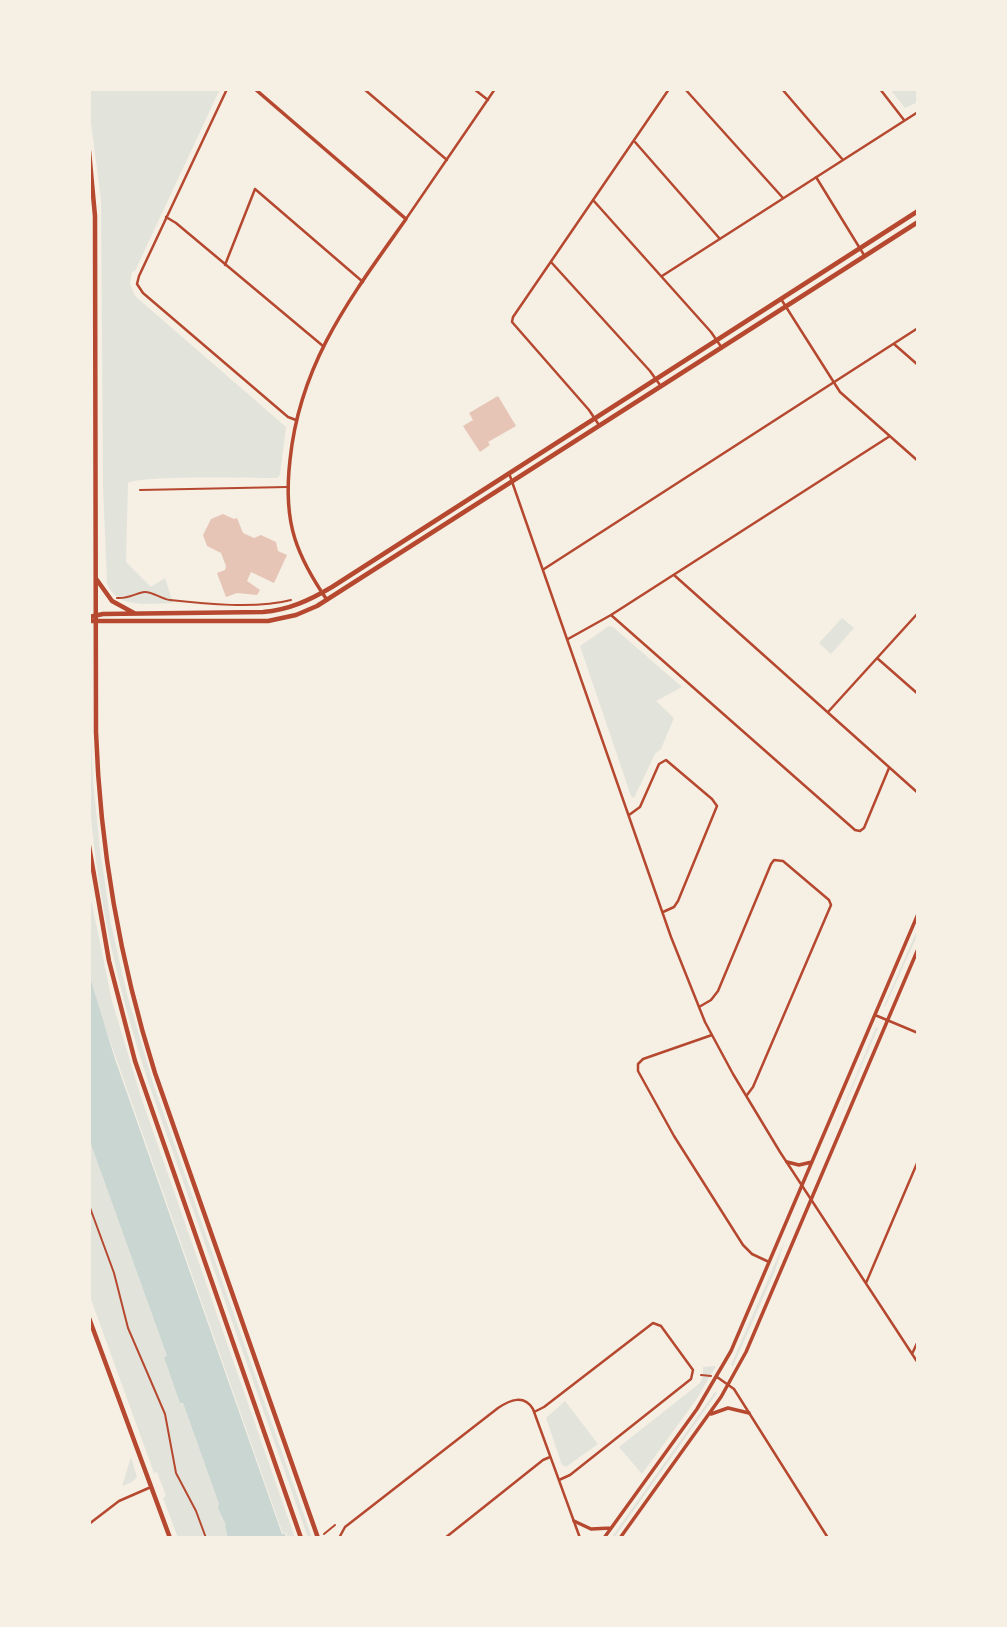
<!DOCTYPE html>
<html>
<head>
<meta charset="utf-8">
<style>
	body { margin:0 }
	#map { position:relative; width:1007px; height:1627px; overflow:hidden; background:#f6efe4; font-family:"Asap Condensed",sans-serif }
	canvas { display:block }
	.frame { position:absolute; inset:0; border:91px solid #f6efe4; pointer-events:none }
</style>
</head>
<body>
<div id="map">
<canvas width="1007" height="1627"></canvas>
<div class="frame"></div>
</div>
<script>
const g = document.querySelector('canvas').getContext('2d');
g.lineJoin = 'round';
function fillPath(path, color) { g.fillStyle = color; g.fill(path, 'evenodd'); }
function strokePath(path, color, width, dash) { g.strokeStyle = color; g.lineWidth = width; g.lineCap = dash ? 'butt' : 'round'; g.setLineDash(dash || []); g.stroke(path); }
fillPath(new Path2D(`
	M89,89H220L135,271L132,272L130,284L135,296L286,427L280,475L277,478C253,478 141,475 128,483L126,562L151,587L165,578L173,603C150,603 118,610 107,584L103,485L101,200L89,108Z
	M890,89H918V102L905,108Z
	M842,618L854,628L831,654L819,643Z
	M609,626L613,627L682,687L656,701L674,718L661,749L655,754L634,798L631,796L580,646Z
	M89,693L93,780L100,850L111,924L127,994L154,1086L312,1538H308L150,1087C118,991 95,890 89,789C88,757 89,725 89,693Z
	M89,890L112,1001L140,1094L295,1538H288L286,1533L283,1534L102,1018L89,974Z
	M918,928V934L885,1007L884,1006Z
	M876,1027L878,1028L828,1144Z
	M89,1135L167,1356L181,1404L183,1403L227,1526L225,1527L228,1538H178L163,1498L166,1496L157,1472L154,1473L89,1294Z
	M785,1240L775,1271L733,1366L731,1365Z
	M716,1366L696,1400L642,1474L619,1447L700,1383L703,1376V1367Z
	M715,1392L717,1393L614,1538H611Z
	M565,1401L598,1444L566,1467L562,1465L546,1418Z
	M131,1457L137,1477L132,1482L122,1486Z`), '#e2e4dc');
fillPath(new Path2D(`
	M89,974L115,1059L282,1534H285L286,1538H228L225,1527L226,1525L218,1508L219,1504L183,1403H180L164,1357L167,1356L90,1141Z`), '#c9d6d2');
fillPath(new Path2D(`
	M498,396L516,426L488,442L490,445L480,452L463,426L473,420L469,413Z
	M223,514L234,519L237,518L243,533L254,538L261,535L276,542L278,551L287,555L274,583L251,572L247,581L260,590L257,595L237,593L226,597L217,573L225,570L226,566L221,553L207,546L203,535L211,519Z`), '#e6c5b7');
strokePath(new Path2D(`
	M117,598C128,599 134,594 144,592C152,591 161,599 170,600C205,604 257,609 291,600
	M89,1205L114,1273L128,1328L165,1414L176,1473L196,1511L206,1538
	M701,1375L711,1376
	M324,1534L335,1525`), '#b5482f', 2);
strokePath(new Path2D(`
	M140,490L287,487`), '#b5482f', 2);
strokePath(new Path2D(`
	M227,89L139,276L137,284L143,293L288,417L296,420
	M364,89L447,160
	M474,89L488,100
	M685,89L783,198
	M782,89L843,160
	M880,89L904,120
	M635,142L720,239
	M816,177L864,255
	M593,200L711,332L722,348
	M166,217L176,223L323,346
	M406,219L495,89
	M551,262L650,371L660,385
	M225,265L255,189L363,282
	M662,276L918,112
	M781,299L840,392L918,461
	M894,344L918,365
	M599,425L589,410L512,322L513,317L669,89
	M509,473L671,937L705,1022L733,1074L780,1152L918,1363
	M544,569L918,328
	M674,575L918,793
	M611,615L855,830L860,831L864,828L889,768
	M568,639L611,615L890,436
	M877,658L918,694
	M828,712L918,613
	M629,815L640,807L659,764L666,760L712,799L717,806L678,901L674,907L663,912
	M699,1007L711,1000L718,991L771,864L774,860L783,861L829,900L831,905L753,1087L747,1095
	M875,1015L918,1033
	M712,1035L643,1059L638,1064V1071L674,1136L743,1245L752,1254L769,1262
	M866,1283L918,1161
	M912,1354L918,1341
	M717,1377L734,1389L828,1538
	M534,1412L544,1407L653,1323L661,1326L693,1370L691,1379L570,1475L559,1480
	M89,1524L119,1501L151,1487
	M339,1538L345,1527L498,1408C510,1400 524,1394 533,1409L580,1538
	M445,1538L543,1460L550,1457`), '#b5482f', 2.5);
strokePath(new Path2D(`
	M255,89L406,219C351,297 300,362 290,460C287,486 287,514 295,539C302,561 314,581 327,600
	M787,1162L799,1165L812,1162
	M711,1414L728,1408L749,1413
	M574,1521L591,1529L611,1528
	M604,1538L697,1409L731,1351L918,914
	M620,1538L721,1397L746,1352L918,949`), '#b5482f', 3.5);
strokePath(new Path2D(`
	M89,151L95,216L96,732C100,848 120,962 155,1073L318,1538
	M97,580L112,601L134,613
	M89,617L103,614L263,612C289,610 310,600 332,587L918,211
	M89,621H268L296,615L317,606L918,222
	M89,846L109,961L135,1061L301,1538
	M89,1318L170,1538`), '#b5482f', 4.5);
</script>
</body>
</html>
